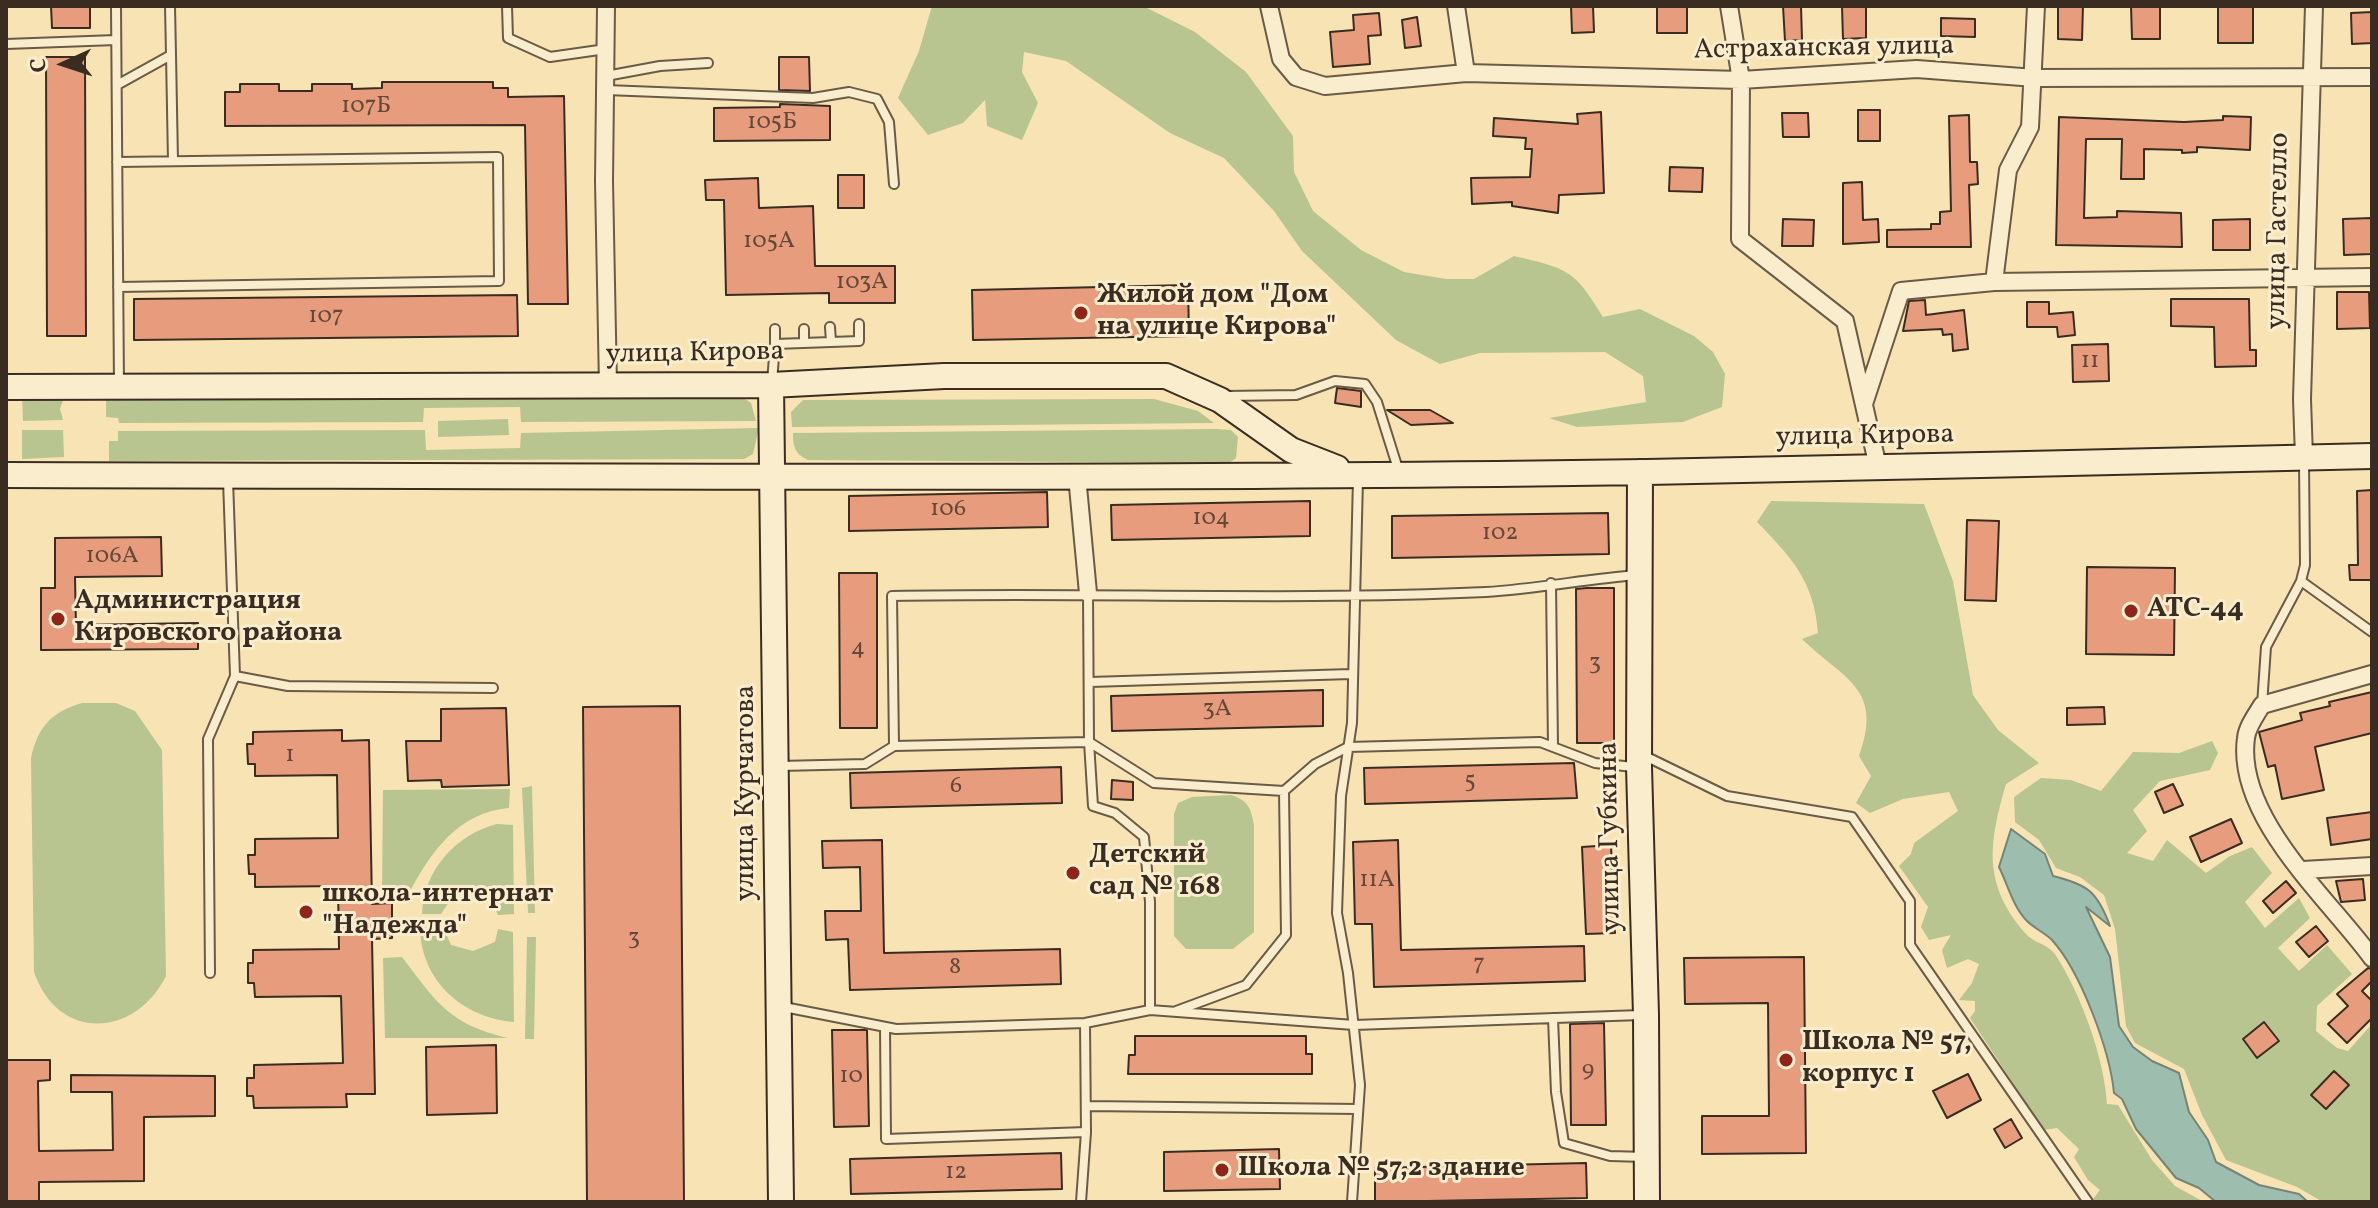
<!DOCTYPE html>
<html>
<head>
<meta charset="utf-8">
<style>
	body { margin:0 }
	#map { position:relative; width:2378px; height:1208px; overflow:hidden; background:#f7e3b4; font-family:Vollkorn,serif }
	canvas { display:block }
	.frame { position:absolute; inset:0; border:8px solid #3b2c21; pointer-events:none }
	.north { position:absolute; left:24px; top:24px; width:80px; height:80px; -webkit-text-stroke:6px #faedce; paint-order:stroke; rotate:267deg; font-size:22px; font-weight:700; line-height:32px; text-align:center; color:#3b2c21 }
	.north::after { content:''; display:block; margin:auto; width:28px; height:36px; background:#3b2c21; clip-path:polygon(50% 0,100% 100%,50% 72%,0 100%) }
</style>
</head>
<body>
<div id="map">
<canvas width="2378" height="1208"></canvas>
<div class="frame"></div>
<div class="north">С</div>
</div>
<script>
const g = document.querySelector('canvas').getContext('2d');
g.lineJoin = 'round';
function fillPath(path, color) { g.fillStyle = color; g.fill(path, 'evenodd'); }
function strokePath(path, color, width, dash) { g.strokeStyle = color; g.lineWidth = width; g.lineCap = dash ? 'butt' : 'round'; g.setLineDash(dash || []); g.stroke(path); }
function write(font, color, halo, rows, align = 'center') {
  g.font = font + ' Vollkorn,serif'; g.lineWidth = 6; g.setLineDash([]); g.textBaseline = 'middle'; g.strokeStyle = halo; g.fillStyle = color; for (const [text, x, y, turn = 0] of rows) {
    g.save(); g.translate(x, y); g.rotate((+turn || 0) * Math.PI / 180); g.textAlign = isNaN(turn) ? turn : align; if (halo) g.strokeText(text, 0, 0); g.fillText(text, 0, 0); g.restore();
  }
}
fillPath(new Path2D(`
	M932,6H1143L1195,32L1246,72L1293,136L1294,172L1313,211L1361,250L1404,272L1446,279H1474L1514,256C1568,269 1574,269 1603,317L1640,309L1694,336L1713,352L1725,374L1722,407L1683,422L1577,427L1549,418L1646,402L1643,376L1605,352L1480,353L1440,364L1396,340L1302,251L1274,211L1224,158L1170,133L1066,61L1024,52L1022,72L1038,103L1022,140L987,126L985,100L963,123L928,135L898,98L919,51Z
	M65,394L60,409L63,420L23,421L22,395Z
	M106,394L742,397L751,403L756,421L521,422L520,407L424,408L423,422L119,423L118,418L106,417Z
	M1154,399L1198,411L1214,423L792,427L791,412L803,400Z
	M508,419L509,435L438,437V421Z
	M759,428L753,454L744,459L109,461V441H118V431L425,430L426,450L520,448L521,433Z
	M1217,429L1231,430L1238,437L1236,458L1229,463L808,460C795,454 793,447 793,433Z
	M22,430H63L64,457L22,459Z
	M1771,501L1924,504L1953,581L1973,695L1998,730L2039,763L2006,784C1989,843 1982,883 2025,933C2033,943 2048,944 2055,954C2081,994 2104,1057 2107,1104L2118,1105L2152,1160L2175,1186L2204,1202H2095L2093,1199L2100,1190L2088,1180L2074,1157L2079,1149L2057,1128L2044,1130L1970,1018L1975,1011V1001L1959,1000L1972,983L1979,964L1968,959L1947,968L1942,950L1951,935L1929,940L1921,927L1928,907L1899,866L1911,854L1914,843L1958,811L1949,792L1903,799L1870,813L1856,803L1871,776L1859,756C1884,688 1844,680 1802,639L1818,633C1814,581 1792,558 1757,522Z
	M82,703H116L135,711L162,750L166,976C135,1038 58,1042 34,972L31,758C38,727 51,712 82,703Z
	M2212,741L2218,753L2210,770L2160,781L2133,810L2147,831L2127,853L2153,861L2167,840L2206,873L2230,856L2252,847L2272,873L2245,902L2265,928L2299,898L2310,918L2278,948L2299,971L2327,945L2352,974L2317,1006L2316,1031L2337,1048L2348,1051L2372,1024V1202H2323L2297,1187L2226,1160L2202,1115L2184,1069L2135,1043L2126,1026L2115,929L2104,895L2080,877L2056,868L2039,840L2015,822L2014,797L2041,778L2071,780L2101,791L2133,752L2179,753Z
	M532,786L535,913H528L522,788Z
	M510,789L509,808C458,812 430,853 408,895H382L383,790Z
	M1231,795C1248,800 1251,808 1254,825V932L1233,949H1186L1174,936V814L1178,803L1192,797Z
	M497,824L513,825L514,914L498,915L490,898L472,890L453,896L441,914H422C424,870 455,835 497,824Z
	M443,927L451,945L473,951L495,942L498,929L513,932L514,1022C463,1018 421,981 420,928Z
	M527,937H536L534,1039H525Z
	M402,957C437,1003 449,1024 508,1038H385L383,958Z`), '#b8c590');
const water = new Path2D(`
	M2011,829L2045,854L2053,876C2088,885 2097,891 2110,926L2086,907L2110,957L2119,1026L2133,1047L2152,1061L2179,1073L2189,1112L2208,1140L2216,1162L2259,1185L2299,1194L2308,1202H2216L2199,1188L2176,1178L2136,1129L2122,1099L2114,1093C2110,1051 2081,972 2052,940C2045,933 2034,928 2027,921C2013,907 2008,885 1999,867Z`);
fillPath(water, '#9dbeaf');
strokePath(water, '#768476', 2);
const building = new Path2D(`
	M51,6H90V28H52Z
	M1571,6H1593L1594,32L1572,33Z
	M1657,6H1687V33H1657Z
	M1783,6H1801L1802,40L1785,41Z
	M1842,6H1866V38L1843,39Z
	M2058,6H2083L2082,40L2058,39Z
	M2131,6H2160V39H2132Z
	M2218,6H2253V43H2218Z
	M2372,12V43L2352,44L2351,13Z
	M1379,13L1381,35L1368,36L1370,64L1333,67L1330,32L1354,30L1353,15Z
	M1417,17L1421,46L1405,48L1402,20Z
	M1941,18L1975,19V37L1941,36Z
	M46,57H85L86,336H47Z
	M779,57H809L810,91L779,90Z
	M382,82H493V88H508V97L564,96L568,304H528L525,125L225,126V92H240V84H279V91H312V84H352V89L382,88Z
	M780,104L830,106V140L714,141V108L780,107Z
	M1858,110H1880V141H1858Z
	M1601,112L1604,193L1559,195L1558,213L1512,206V202L1472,204L1471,178L1530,177L1532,149H1525L1526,138L1493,136L1494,118L1578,124L1577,114Z
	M1782,113H1808L1809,137H1783Z
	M1969,115L1970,162H1977L1978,184L1969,185L1971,247H1887V230L1931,229V224H1940V212L1951,211L1949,116Z
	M2223,116L2251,117L2250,150L2197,147V152L2182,153V150L2144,149V179H2121L2122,139H2086L2084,218L2117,217V211L2181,213L2182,247L2056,245L2059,117L2184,122L2223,120Z
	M1670,167L1703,168L1702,192L1669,191Z
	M838,175H864V208H838Z
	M758,178L759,208L813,206L815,266H895V303H829V293L726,295L724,200H706L705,180Z
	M1862,182L1863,220L1878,219L1879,242L1843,244V183Z
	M2372,218V254L2344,255L2343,219Z
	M1783,219L1814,220L1813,246H1782Z
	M2250,219V250H2213V220Z
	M1188,285L1189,336L973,340L972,290Z
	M2337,292H2369L2370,328L2337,329Z
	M517,295L518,336L134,340V299Z
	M2171,299H2249L2250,350H2256V366L2215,367L2214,327L2171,326Z
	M1925,300L1926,315L1964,310L1968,349L1953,351L1952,334L1943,335L1942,329L1903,331L1909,301Z
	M2027,302H2049V314L2073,312L2075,335L2058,337L2057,327H2027Z
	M2108,344L2109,381L2073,382L2072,345Z
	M1337,388L1361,391V407L1335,403Z
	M1387,410H1430L1453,423L1411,425Z
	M2372,490V580H2350L2349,565H2358L2357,491Z
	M1047,492L1048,527L849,531V496Z
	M1310,501V536L1112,540L1111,505Z
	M1608,513L1609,554L1392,558V516Z
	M1967,520L1999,521L1996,601L1965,600Z
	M161,537L162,576L75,577L76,625L198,623V649L41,650V588H55V538Z
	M2087,567L2175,568L2174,655L2086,654Z
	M839,573H877V728H840Z
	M1587,588H1614V743H1577L1576,589Z
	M1323,690V726L1112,731L1111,696Z
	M2372,692V733L2315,747L2324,790L2282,799L2275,765L2268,767L2259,732L2302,720L2300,713L2330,706L2329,702Z
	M680,706L684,1202H587L583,707Z
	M2104,707L2105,724L2067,725V708Z
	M506,708L509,785L442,787L441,780L408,781L406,741H441V709Z
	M342,730V741L369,740L372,904L392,903V938L372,939L375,1094H346L347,1107L254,1108L253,1096H247V1078H254V1065L343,1063L341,996L255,997L254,983H248V963H253V950L339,949L338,886L255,887V874H249L248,855H255V839L338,838L337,775L255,776V764H248L247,744H253V732Z
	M1574,763L1577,798L1365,804L1364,768Z
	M1061,767L1062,803L851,808L850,773Z
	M1112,780L1133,782V800L1111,799Z
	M2173,784L2183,805L2164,813L2155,792Z
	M2372,812V839L2331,845L2327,818Z
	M2231,819L2242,843L2201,862L2190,837Z
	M882,840L884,953L1060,949L1061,984L850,990L848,939L826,940L825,911H861L860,867L823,868L822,841Z
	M1398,840L1401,950L1584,946L1585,981L1374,987L1372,924H1355L1353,842Z
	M1611,845L1615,933L1586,934L1582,847Z
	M2363,879L2365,900L2341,902L2336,881Z
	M2286,881L2296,893L2273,913L2263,901Z
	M2316,926L2328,941L2309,957L2296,942Z
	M1804,957L1806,1153L1702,1154V1116H1769L1768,1003L1685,1004L1684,958Z
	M2368,968L2372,969V981L2362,991L2372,1001V1018L2347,1043L2328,1024L2348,1006L2337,994Z
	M2264,1022L2279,1041L2257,1058L2243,1039Z
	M1604,1023L1606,1125H1571L1570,1024Z
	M832,1030H867L869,1126L834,1127Z
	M1135,1036H1306V1054H1312V1074H1128L1129,1055H1135Z
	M496,1045L497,1113L427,1115L426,1047Z
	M6,1060H50V1080L38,1081L39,1151L113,1150L112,1092H71V1075L215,1076V1116L144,1117V1181L39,1182V1202H6Z
	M2334,1071L2349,1085L2326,1109L2311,1095Z
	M1968,1074L1981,1100L1947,1118L1933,1091Z
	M2011,1119L2022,1138L2005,1148L1994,1129Z
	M1279,1149L1280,1189L1164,1191V1152Z
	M1061,1153L1062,1189L851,1194L850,1159Z
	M1586,1163L1587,1198L1375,1202V1168Z`);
fillPath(building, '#e79c7e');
strokePath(building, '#3b2c21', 2);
const lane = new Path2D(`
	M116,6L119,385
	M507,6L508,38L550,57L606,49
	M6,44L116,40
	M171,55L173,161
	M606,76L660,66L708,63
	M117,85L171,55L170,6
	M606,90L813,98L849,92L877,99L889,122L894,184
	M117,162L498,157L499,281L118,287
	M830,327L831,342
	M775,329V344
	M804,329V343
	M772,382L775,344L859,341V324
	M1226,396L1296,395L1335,381L1365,384L1377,402L1399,472
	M2301,581L2372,632
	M1551,583L1553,747
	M1088,593L1089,742L1154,783L1284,791L1286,935L1246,985L1176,1011
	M235,676L288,686L493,688
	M1090,682L1351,674
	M2262,705L2266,647L2301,581L2305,565L2304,462
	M894,746L1089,742L1093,806L1115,813L1144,837L1150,902V1010
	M1645,756L1727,796L1852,817L1910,901V945L2088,1202
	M780,766L865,764L894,746L892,596C1090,592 1288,601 1486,592C1536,589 1587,579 1637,575
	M1284,791L1315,764L1348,747L1540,742L1595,763L1634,767
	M210,973L208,739L235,676L228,480
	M784,1007L896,1029L1085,1023L1150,1010L1354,1025L1641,1015
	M1553,1018L1556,1092L1564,1143L1610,1156L1646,1157
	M885,1027L886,1139L1086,1132
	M1086,1106L1358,1109
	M1081,1202L1086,1132L1085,1023
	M1352,1202L1360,1085L1348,973L1337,913L1341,796L1352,723L1358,479`);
const street = new Path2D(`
	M606,6L604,181L608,386
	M1269,6L1281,59L1296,77L1325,86L1466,73L1741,80L1917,69L2035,78L2372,77
	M1456,6L1466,73
	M1729,6L1741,80L1740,239L1845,321L1878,467
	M1994,282L2372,277
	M1864,404L1901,291L1994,282L2008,170L2030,127L2036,6
	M2304,457L2302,399L2314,6
	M1077,476L1088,593
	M2372,674L2262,705C2256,715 2247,727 2246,738C2235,817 2329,899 2372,958
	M2303,870L2372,866`);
const secondary = new Path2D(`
	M771,385L781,1202
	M6,387L771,385L944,376H1166L1220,400L1291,450L1337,468
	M1640,472L1639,767L1646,1015L1647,1202
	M6,475C553,476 1100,480 1647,472C1889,468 2130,461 2372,456`);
strokePath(lane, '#6a5a46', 12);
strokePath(street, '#6a5a46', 20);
strokePath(secondary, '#3b2c21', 28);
strokePath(lane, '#faedce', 8);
strokePath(street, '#faedce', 16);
strokePath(secondary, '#faedce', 24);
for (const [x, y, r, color] of [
	[1081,313,8,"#8f2418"],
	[2131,611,8,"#8f2418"],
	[58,619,8,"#8f2418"],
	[1073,873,8,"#8f2418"],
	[306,912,8,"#8f2418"],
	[1786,1060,8,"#8f2418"],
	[1222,1170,8,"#8f2418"]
]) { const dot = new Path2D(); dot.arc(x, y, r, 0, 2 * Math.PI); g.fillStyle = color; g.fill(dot); strokePath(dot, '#faedce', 3); }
write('24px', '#664838', null, [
	["107Б",366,108],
	["105Б",772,124],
	["105А",769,243],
	["103А",862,284],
	["107",326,318],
	["11",2090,363],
	["106",948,511],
	["104",1211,520],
	["102",1500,535],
	["106А",112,558],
	["4",858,650],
	["3",1595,665],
	["3А",1217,711],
	["1",290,757],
	["5",1470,783],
	["6",956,788],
	["11А",1377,882],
	["3",634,940],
	["7",1479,966],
	["8",955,969],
	["9",1588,1072],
	["10",851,1078],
	["12",956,1174]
]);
write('28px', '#3b2c21', '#faedce', [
	["Астраханская улица",1824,50,-1],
	["улица Гастелло",2280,231,-89],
	["улица Кирова",695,355,-1],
	["улица Кирова",1865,438,-1],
	["улица Курчатова",748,793,-90],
	["улица Губкина",1612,837,-91]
]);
write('bold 28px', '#3b2c21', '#faedce', [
	["Жилой дом \"Дом",1097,297],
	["на улице Кирова\"",1097,329],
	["Администрация",74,603],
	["Кировского района",74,635],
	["АТС-44",2147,611],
	["Детский",1089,857],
	["сад № 168",1089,889],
	["школа-интернат",322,896],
	["\"Надежда\"",322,928],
	["Школа № 57,",1802,1044],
	["корпус 1",1802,1076],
	["Школа № 57,2 здание",1238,1170]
], 'left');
</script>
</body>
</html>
